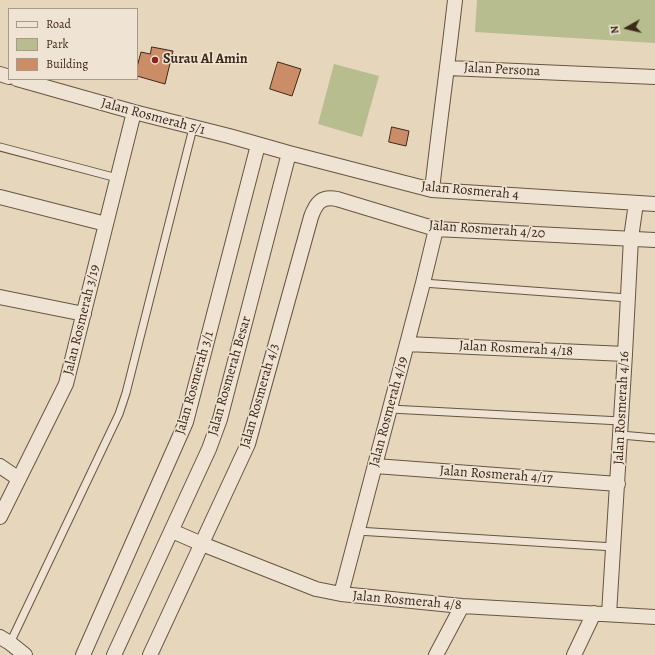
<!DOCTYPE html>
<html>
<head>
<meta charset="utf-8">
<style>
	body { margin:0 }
	#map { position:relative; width:655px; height:655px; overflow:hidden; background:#e6d6bb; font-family:Alegreya,serif }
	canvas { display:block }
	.legend { position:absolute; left:8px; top:8px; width:130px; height:72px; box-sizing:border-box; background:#efe4d3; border:1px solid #a89989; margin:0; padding:5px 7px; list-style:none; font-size:12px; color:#3d2819 }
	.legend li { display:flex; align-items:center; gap:8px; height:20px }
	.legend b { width:20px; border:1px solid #a89989 }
	.north { position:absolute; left:607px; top:8px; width:40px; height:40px; -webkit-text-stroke:3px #efe4d3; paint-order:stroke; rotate:262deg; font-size:11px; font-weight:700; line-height:16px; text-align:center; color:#3d2819 }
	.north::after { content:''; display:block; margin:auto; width:14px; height:18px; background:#3d2819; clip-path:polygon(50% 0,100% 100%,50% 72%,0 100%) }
</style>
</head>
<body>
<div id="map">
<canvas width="655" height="655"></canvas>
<ul class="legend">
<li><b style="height:5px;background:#efe4d3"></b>Road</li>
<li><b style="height:11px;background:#b7bd8f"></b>Park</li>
<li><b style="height:11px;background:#ca8d68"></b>Building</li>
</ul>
<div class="north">N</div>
</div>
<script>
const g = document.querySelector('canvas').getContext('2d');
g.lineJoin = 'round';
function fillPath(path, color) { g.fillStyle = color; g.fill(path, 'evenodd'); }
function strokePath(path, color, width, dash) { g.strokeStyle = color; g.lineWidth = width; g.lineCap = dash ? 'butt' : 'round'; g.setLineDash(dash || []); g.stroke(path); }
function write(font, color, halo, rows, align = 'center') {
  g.font = font + ' Alegreya,serif'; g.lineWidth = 3; g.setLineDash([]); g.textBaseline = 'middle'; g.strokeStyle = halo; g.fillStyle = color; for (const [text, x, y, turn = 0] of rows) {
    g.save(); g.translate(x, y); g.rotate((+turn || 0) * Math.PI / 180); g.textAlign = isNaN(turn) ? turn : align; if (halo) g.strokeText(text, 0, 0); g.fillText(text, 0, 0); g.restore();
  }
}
fillPath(new Path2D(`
	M477,0H655V43L475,32Z
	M334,64L379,76L362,137L318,124Z`), '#b7bd8f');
const building = new Path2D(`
	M152,47L173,51L165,84L137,76V67L141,52L150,54Z
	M278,62L301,69L292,96L270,89Z
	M392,127L409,131L406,146L389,142Z`);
fillPath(building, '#ca8d68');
strokePath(building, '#3d2819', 1);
const lane = new Path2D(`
	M0,147L117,178
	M423,283L628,298
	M390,409L621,421
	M621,435L655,438
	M357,531L614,547
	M10,643L119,414L126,393L193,128`);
const street = new Path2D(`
	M448,68L655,77
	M0,74L9,77
	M17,79L134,112L229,136L289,153L432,190L655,204
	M432,190C439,127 448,63 455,0
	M0,197L106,224
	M0,297L84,314
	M407,344L625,354
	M0,466L19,479
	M375,466L618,484
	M0,517L66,384L134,112
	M172,531L202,544L316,589L341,594L462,606L655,617
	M341,594L423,283L436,229
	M609,614L625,354L631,238L636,203
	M0,637L10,643L25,655
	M83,655L186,422L258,145
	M114,655L209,449L220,419L289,153
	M150,655L248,444L311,217C316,203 321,196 337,199L436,229L655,240
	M436,655L462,606
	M574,655L594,613`);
strokePath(lane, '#675442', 9);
strokePath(street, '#675442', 16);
strokePath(lane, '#efe4d3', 7);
strokePath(street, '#efe4d3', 14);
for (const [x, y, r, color] of [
	[155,60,4,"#8f2418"]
]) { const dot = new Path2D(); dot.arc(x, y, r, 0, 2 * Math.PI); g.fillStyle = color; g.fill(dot); strokePath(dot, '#efe4d3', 1.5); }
write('bold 14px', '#3d2819', '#efe4d3', [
	["Surau Al Amin",163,60]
], 'left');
write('14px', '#3d2819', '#efe4d3', [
	["Jalan Persona",502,70,3],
	["Jalan Rosmerah 5/1",153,117,15],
	["Jalan Rosmerah 4",470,191,5],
	["Jalan Rosmerah 4/20",487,230,4],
	["Jalan Rosmerah 3/19",82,320,-76],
	["Jalan Rosmerah 4/18",516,349,3],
	["Jalan Rosmerah Besar",230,376,-74],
	["Jalan Rosmerah 3/1",195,383,-74],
	["Jalan Rosmerah 4/3",260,396,-74],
	["Jalan Rosmerah 4/16",622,408,-87],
	["Jalan Rosmerah 4/19",389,412,-75],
	["Jalan Rosmerah 4/17",496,475,4],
	["Jalan Rosmerah 4/8",407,601,5]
]);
</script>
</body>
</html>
